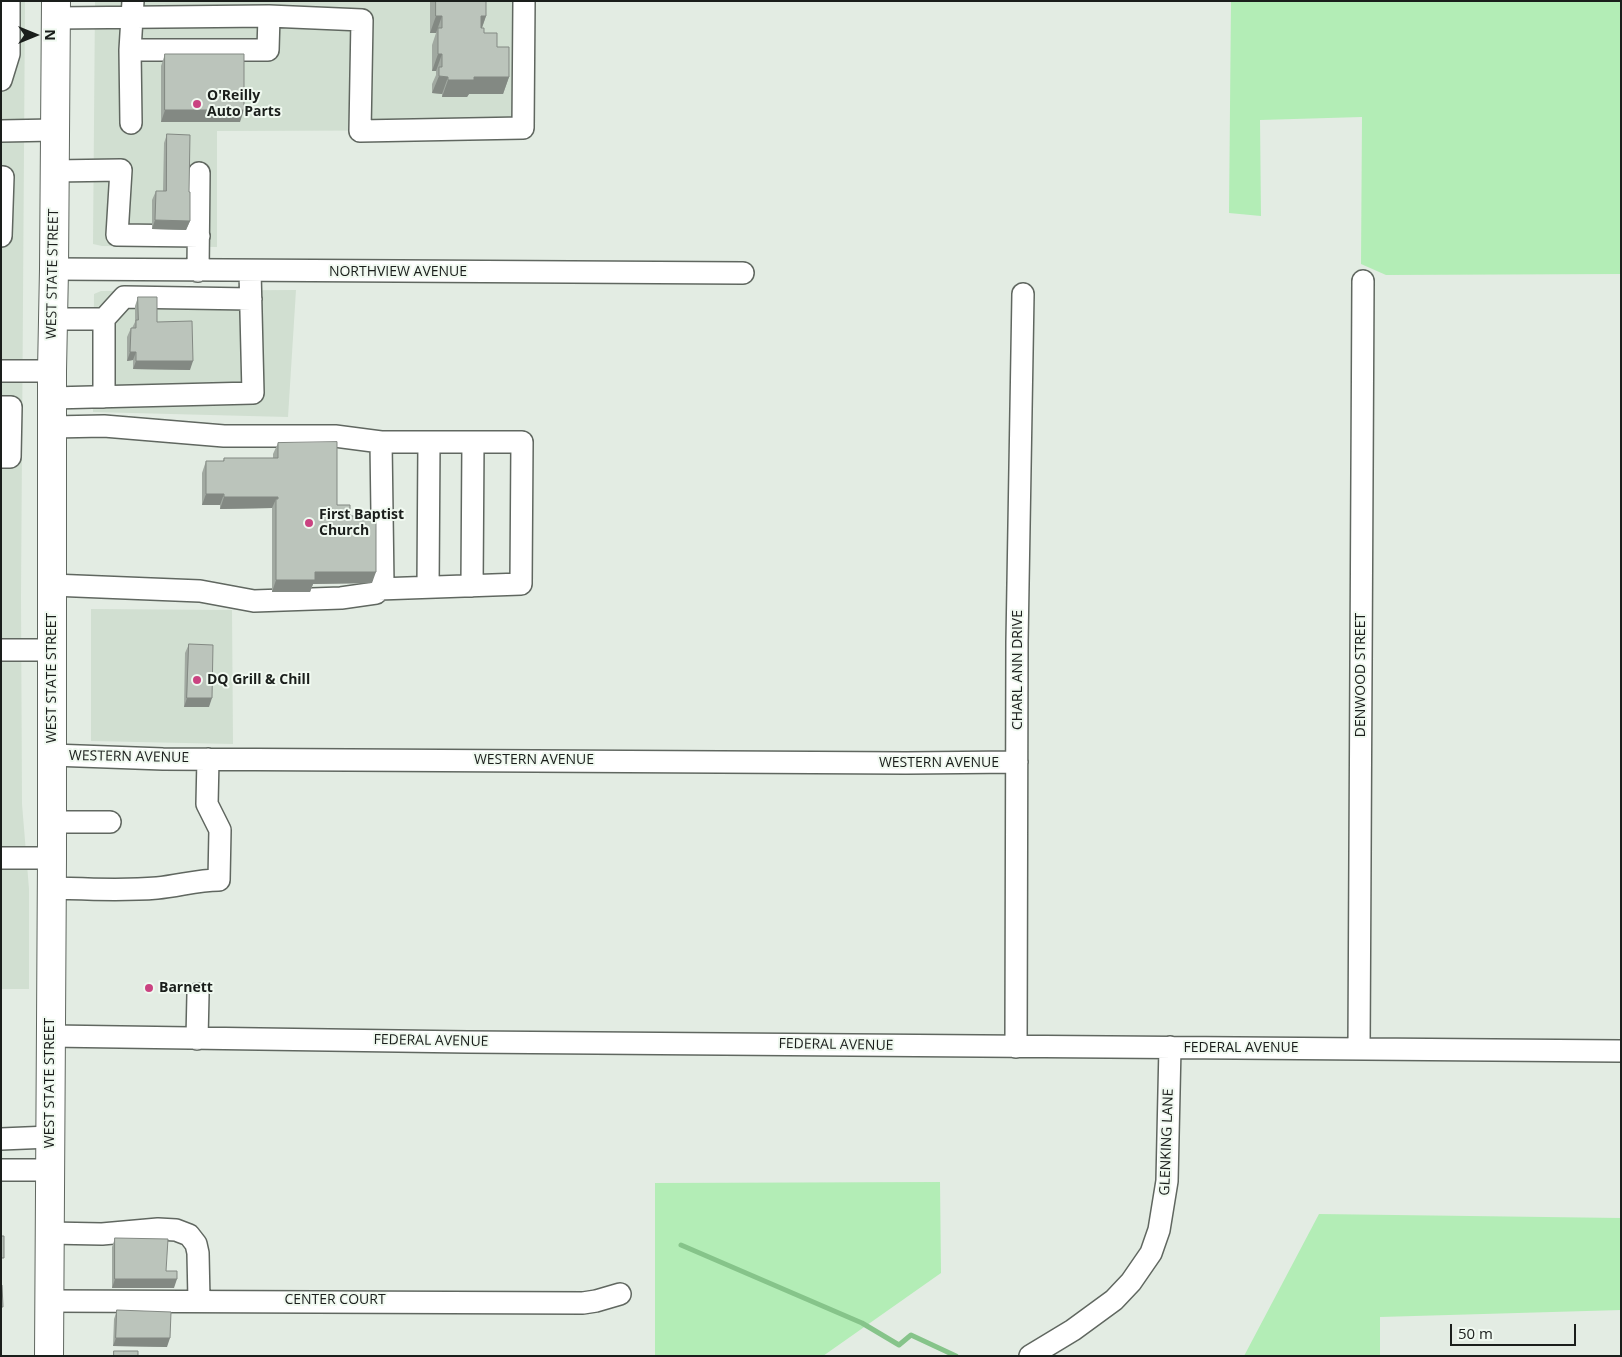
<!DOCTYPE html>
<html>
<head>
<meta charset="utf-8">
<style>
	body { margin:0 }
	#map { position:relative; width:1622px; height:1357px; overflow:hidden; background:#e3ece3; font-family:"Open Sans",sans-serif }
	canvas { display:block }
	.frame { position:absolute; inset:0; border:2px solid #1a1e1b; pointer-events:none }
	.north { position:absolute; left:10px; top:10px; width:50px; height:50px; -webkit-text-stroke:4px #f0f9f0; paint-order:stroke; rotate:90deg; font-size:14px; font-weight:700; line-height:20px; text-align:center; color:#1a1e1b }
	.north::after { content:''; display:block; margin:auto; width:18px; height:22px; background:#1a1e1b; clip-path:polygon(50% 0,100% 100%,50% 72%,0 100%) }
	.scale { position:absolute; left:1450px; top:1324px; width:126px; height:22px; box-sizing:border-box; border:2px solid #1a1e1b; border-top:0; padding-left:6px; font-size:15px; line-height:18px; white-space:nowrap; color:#1a1e1b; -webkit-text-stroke:4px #f0f9f0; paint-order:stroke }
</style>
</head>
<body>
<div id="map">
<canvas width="1622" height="1357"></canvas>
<div class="frame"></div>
<div class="north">N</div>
<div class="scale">50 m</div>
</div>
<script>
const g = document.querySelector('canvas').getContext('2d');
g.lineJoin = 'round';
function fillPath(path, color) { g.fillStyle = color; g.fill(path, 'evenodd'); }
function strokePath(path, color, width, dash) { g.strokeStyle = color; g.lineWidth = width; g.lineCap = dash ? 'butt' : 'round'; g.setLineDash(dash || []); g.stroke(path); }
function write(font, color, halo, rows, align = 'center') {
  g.font = font + ' "Open Sans",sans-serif'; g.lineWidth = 4; g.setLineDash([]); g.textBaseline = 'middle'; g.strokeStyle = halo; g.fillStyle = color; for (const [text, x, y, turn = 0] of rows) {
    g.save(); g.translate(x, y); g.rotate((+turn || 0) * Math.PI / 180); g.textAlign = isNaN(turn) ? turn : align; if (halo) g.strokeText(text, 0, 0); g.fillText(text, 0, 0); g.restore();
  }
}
fillPath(new Path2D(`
	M1,1H25L21,596L22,804L29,889V989H1Z
	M95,1H535V130L217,131V247L102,246L93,244Z
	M296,290L288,417L93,412L94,294L101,291Z
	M91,609L232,610L233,744L91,741Z`), '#d1dfd1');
fillPath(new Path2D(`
	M1231,1H1621V274L1386,275L1361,264L1362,117L1260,120L1261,216L1229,213Z
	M940,1182L941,1273L823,1356H655V1183Z
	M1319,1214L1621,1218V1310L1380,1317V1356H1244Z`), '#b3edb6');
strokePath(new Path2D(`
	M681,1245L862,1323L899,1345L911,1335L956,1356`), '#86c48a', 5);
const minor = new Path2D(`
	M55,18L269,16L362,20L360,131L523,128L524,1
	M130,50L133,1
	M1,80L9,54V1
	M131,123L130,50H268L269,16
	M1,131L54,130
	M54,171L121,170L117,235L199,236
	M1,177H3L1,236
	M54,269L743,273
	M198,271L199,173
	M53,319H104
	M1,371H52
	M104,397V319L124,297L251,299
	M52,398L253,393L250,271
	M1,407H11L10,457H1
	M52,427L104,426L224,436H335L381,442H522L521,584L379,589
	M52,585L200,591L254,601L341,598L376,593L383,585L381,442
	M472,586L473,442
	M428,587L429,442
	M1,650H52
	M52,755L163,759L906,763L1017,762
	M52,822H110
	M1,858H52
	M52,888C87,889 122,891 157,888C179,886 197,880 219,880L220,830L207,804L208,759
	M51,1036L468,1042L1621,1051
	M197,1039L198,994
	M1016,1047L1017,642L1023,294
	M1359,1048L1363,281
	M1,1139L50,1137
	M1,1170H50
	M49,1233L102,1234L158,1229L176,1230L189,1235L196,1244L198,1253L199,1300
	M49,1301L583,1303L596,1301L620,1294
	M1030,1356L1073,1330L1114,1300L1131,1282L1151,1253L1159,1230L1167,1181L1170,1047`);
const highway = new Path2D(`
	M49,1356L52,858V371L54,269L56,1`);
strokePath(minor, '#606760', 24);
strokePath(highway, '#606760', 30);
strokePath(minor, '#fff', 21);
strokePath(highway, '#fff', 28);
fillPath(new Path2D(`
	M430,1H486V16L482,28L484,33L497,47L509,77L503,94H469L467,97H442V94L432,93V84L436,75V71H432V45L436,33H430Z
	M165,54L240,122H161V66Z
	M167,134L189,192L190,221L186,230L152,229V200L156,191H163L164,143Z
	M138,297L157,322L190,370L133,369V360L127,361V337L131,328H132L135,322V306Z
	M278,443L337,505L350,516L372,583L313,584L310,592H272V508L220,509V505H202V473L206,461H223L224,458H273V454Z
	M189,644L209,707H184L185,653Z
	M115,1238L166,1271L174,1288H112V1247Z
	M117,1310L167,1347L113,1346L114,1319Z`), '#a1a9a1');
fillPath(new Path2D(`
	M436,16H442L436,33H430Z
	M481,16H486L480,33Z
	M438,54H442L436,71H432Z
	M439,76L448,77L442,94L432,93Z
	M474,77H509L503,94H469L467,97H442L448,80Z
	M165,110H244L240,122H161Z
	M155,220L190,221L186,230L152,229Z
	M130,352H136L133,360L127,361Z
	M136,361H193L190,370L133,369Z
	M206,494H224L220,505H202Z
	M224,497H278L276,502V499L272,508L220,509Z
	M315,572H376L372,583L313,584L310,592H272L276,580Z
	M187,698H212L209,707H184Z
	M115,1279H177L174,1288H112Z
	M116,1338H170L167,1347L113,1346Z`), '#838983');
const building = new Path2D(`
	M436,1H486V16H481V28H484V33H497V47H509V77H474V80H448V77L439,76V67H442V54H438V28H442V16H436Z
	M165,54H244V110H165Z
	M167,134L190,135L189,192H190V221L155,220L156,191H166Z
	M138,297H157V322L192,321L193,361H136V352H130L131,328H136V320H138Z
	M337,442V505H350V516H376V572H315V580H276V499H278V497H224V494H206V461H224V458H278V443Z
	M189,644L213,645L212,698H187Z
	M1,1236H4V1258H1Z
	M115,1238L168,1239L166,1271H177V1279H115Z
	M1,1285H2L3,1307H1Z
	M117,1310L171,1312L170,1338H116Z
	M114,1351H138V1356H114Z`);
fillPath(building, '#bbc4bb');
strokePath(building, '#838983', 1);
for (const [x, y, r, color] of [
	[197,104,5,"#ca4381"],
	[309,523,5,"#ca4381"],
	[197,680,5,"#ca4381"],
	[149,988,5,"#ca4381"]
]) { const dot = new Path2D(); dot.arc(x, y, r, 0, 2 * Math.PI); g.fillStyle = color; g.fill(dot); strokePath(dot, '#f0f9f0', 2); }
write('bold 14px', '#1a1e1b', '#f0f9f0', [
	["O'Reilly",207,96],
	["Auto Parts",207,112],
	["First Baptist",319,515],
	["Church",319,531],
	["DQ Grill & Chill",207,680],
	["Barnett",159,988]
], 'left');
write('14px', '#1a1e1b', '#f0f9f0', [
	["NORTHVIEW AVENUE",398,272],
	["WEST STATE STREET",53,274,-89],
	["CHARL ANN DRIVE",1018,670,-90],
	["DENWOOD STREET",1361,675,-90],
	["WEST STATE STREET",52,678,-90],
	["WESTERN AVENUE",129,757,1],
	["WESTERN AVENUE",534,760],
	["WESTERN AVENUE",939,763],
	["FEDERAL AVENUE",431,1041,1],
	["FEDERAL AVENUE",836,1045,1],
	["FEDERAL AVENUE",1241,1048],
	["WEST STATE STREET",50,1083,-90],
	["GLENKING LANE",1167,1142,-88],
	["CENTER COURT",335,1300]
]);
</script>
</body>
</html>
